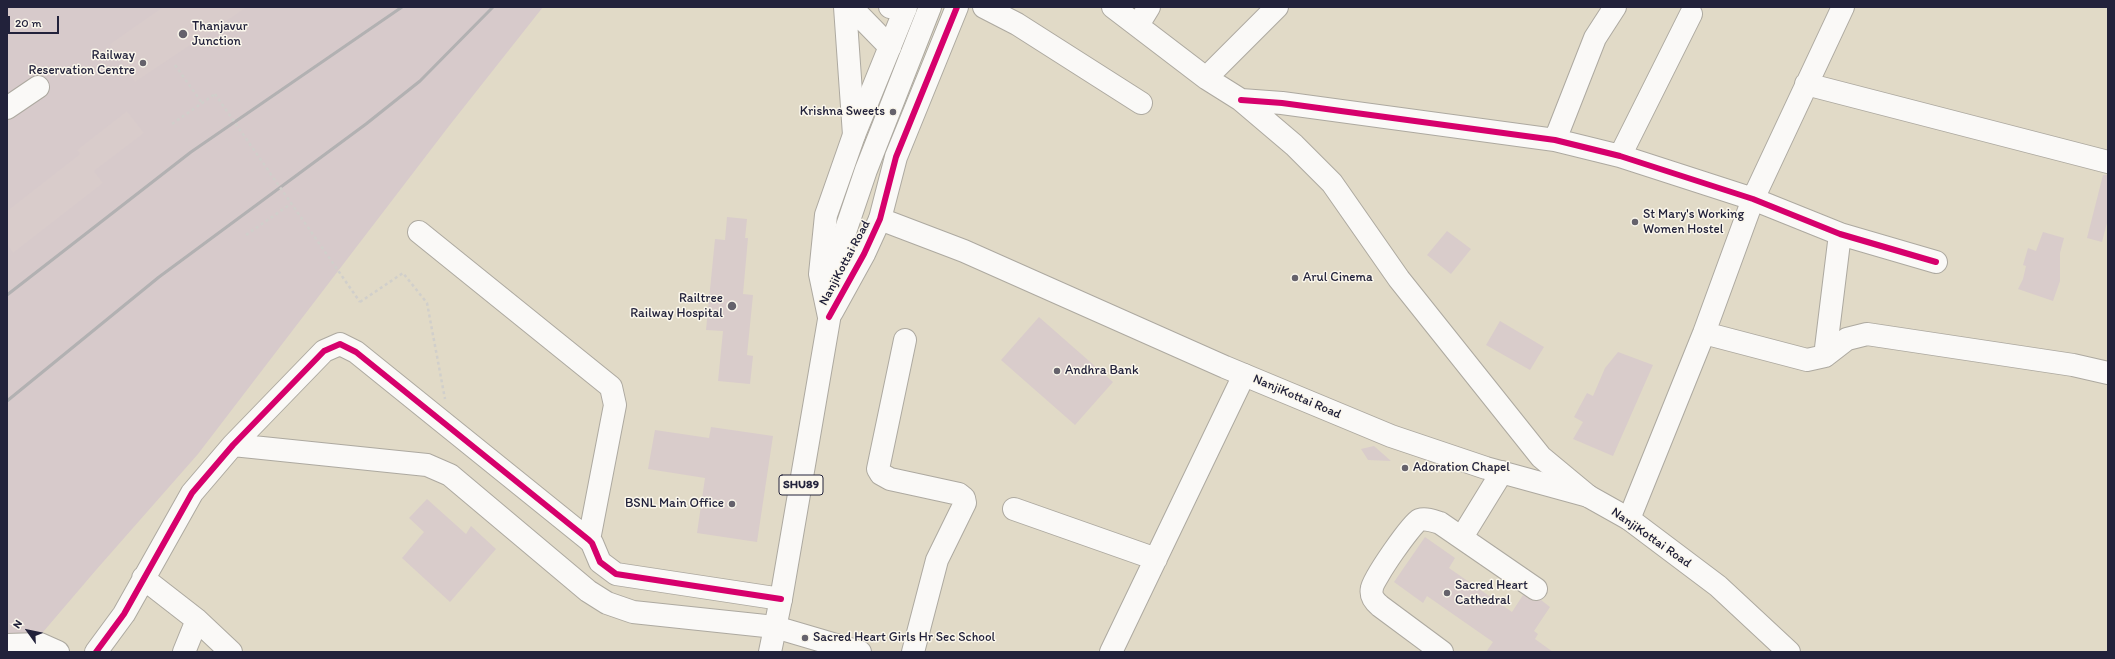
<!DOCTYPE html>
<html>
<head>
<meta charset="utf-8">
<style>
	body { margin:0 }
	#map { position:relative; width:2115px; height:659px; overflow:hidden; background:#e1dac7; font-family:Itim,sans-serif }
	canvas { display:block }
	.frame { position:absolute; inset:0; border:8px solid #22223b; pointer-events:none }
	.north { position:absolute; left:8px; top:611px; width:40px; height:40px; -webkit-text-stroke:3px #fbf7ec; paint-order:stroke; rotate:303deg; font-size:11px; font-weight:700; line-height:16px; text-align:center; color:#22223b }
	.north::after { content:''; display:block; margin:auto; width:14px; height:18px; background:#22223b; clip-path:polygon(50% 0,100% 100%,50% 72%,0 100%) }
	.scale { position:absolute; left:8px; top:16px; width:51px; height:18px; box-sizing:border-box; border:2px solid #22223b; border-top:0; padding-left:5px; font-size:12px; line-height:14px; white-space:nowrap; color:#22223b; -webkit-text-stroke:3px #fbf7ec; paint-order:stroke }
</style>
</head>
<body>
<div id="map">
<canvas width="2115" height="659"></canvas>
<div class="frame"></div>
<div class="north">N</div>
<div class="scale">20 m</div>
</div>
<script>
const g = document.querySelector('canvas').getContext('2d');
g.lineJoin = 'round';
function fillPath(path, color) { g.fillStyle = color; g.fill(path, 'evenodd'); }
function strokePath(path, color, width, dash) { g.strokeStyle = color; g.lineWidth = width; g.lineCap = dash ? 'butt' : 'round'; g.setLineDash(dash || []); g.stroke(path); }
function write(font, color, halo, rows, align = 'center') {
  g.font = font + ' Itim,sans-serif'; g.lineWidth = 3; g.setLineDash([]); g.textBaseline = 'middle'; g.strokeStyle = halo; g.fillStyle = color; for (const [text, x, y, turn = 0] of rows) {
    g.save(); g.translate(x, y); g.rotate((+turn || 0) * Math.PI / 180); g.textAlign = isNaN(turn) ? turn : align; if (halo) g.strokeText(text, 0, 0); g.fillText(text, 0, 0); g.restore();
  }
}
fillPath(new Path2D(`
	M7,7H543L449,126L198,454L96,570L26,652H7Z`), '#d7cacb');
fillPath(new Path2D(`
	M163,7H247L135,82L110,44Z
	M127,111L144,133L94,171L103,183L13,253L7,244V211L80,154L77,150Z
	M2103,175H2108V219L2102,242L2087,238Z
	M727,217L747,219L745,238H748L743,294L753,295L747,355L753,356L750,384L718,381L723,331L706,330L715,239L725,240Z
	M1447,231L1471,249L1451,274L1427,255Z
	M2043,232L2064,238L2060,253V281L2053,301L2018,289L2023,279L2026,266L2023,265L2028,248L2036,251Z
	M1039,317L1113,382L1075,425L1001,360Z
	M1500,321L1544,347L1530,370L1486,345Z
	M1618,352L1653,365L1613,456L1573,439L1583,422L1574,417L1587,393L1593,396L1605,368Z
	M711,427L773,436L757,542L697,533L705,478L648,469L655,430L709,438Z
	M1374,446L1391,461L1368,460L1361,449Z
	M427,499L466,534L471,526L496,549L450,602L402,558L424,532L409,518Z
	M1425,537L1455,558L1449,568L1512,612L1523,595L1535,601L1541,600L1550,607L1534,631L1538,634L1535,639L1553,652H1486L1493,642L1427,596L1423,603L1394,582Z`), '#d9cccb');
const minor = new Path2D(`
	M984,7L1017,24L1141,103
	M1113,7L1206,78L1241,100L1294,145L1332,183L1399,279L1541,457L1588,496
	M1138,25L1149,7
	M1206,78L1277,7
	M1806,84L2108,162
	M1241,100L1282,103L1555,140L1620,156L1753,199L1840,234L1936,262
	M7,108L38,87
	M1555,140L1595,38L1615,7
	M1620,156L1691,14
	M419,232L611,387L615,405L589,540
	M832,312L864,254L880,219L896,157L957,7
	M829,317L820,274L826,215L854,135L906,7
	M1704,333L1807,360L1825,356L1847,339L1867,334L2073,365L2108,373
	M905,340L878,469L881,474L890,479L959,494L964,498L965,503L937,560L913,652
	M1825,356L1840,234
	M233,445L427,465L450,475L588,591L607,603L633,612L775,627L860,652
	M1014,509L1156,559
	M1629,519L1704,333L1753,199L1843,7
	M1462,537L1502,472
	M143,578L197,620L231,652
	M7,645L40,644L58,652
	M96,652L124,614L192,493L233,445L324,351L340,344L356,352L589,540L592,543L600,562L616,574L781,599
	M184,652L197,620
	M1111,652L1244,375
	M1442,652L1380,606C1374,601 1370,596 1372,588C1373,579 1412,523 1419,520C1426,518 1434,521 1440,523L1536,589`);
const major = new Path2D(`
	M845,7L854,135
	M851,7L890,47
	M890,7L905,9
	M880,219L964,251L1225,367L1391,436L1486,468L1588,496L1629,519L1718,586L1789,652
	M770,652L781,599L843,238L866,170L930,7`);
strokePath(minor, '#ada9a0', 24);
strokePath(major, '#ada9a0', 24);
strokePath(new Path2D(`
	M175,65L202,103
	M172,124L215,94
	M246,235L292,203
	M360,302L403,273L427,303L445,399`), '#d1cfcb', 2.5, [3, 3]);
strokePath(minor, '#faf9f7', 22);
strokePath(major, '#faf9f7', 22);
strokePath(new Path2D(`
	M7,295L191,152L402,7
	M7,401L159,277L366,124L420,81L493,7`), '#b2b1b2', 3);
strokePath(new Path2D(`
	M215,94L360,302`), '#d1cfcb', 2.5, [3, 3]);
strokePath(new Path2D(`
	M1241,100L1282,103L1555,140L1620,156L1753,199L1840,234L1936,262
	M829,317L864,254L880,219L896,157L957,7
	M96,652L124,614L192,493L233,445L324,351L340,344L356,352L589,540L592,543L600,562L616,574L781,599`), '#d6006c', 6);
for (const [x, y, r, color] of [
	[183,34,5,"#65626c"],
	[143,63,4,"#65626c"],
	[893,112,4,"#65626c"],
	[1635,222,4,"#65626c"],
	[1295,278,4,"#65626c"],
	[732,306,5,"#65626c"],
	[1057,371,4,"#65626c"],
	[1405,468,4,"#65626c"],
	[732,504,4,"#65626c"],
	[1447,593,4,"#65626c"],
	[805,638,4,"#65626c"]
]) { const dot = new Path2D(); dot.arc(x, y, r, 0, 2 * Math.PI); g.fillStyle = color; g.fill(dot); strokePath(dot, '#fbf7ec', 1.5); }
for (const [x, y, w] of [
	[801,485,44]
]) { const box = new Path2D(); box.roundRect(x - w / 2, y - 10, w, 20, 3); g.fillStyle = '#fbf7ec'; g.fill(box); strokePath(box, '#22223b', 1); }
write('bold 12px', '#22223b', null, [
	["SHU89",801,485]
]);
write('13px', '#22223b', '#fbf7ec', [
	["Thanjavur",192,27],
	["Junction",192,42],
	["Railway",135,56,"right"],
	["Reservation Centre",135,71,"right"],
	["Krishna Sweets",885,112,"right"],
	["St Mary's Working",1643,215],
	["Women Hostel",1643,230],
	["Arul Cinema",1303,278],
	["Railtree",723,299,"right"],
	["Railway Hospital",723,314,"right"],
	["Andhra Bank",1065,371],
	["Adoration Chapel",1413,468],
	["BSNL Main Office",724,504,"right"],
	["Sacred Heart",1455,586],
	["Cathedral",1455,601],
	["Sacred Heart Girls Hr Sec School",813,638]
], 'left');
write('13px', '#22223b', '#fbf7ec', [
	["NanjiKottai Road",845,263,-62],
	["NanjiKottai Road",1297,397,23],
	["NanjiKottai Road",1651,538,35]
]);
</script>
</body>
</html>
